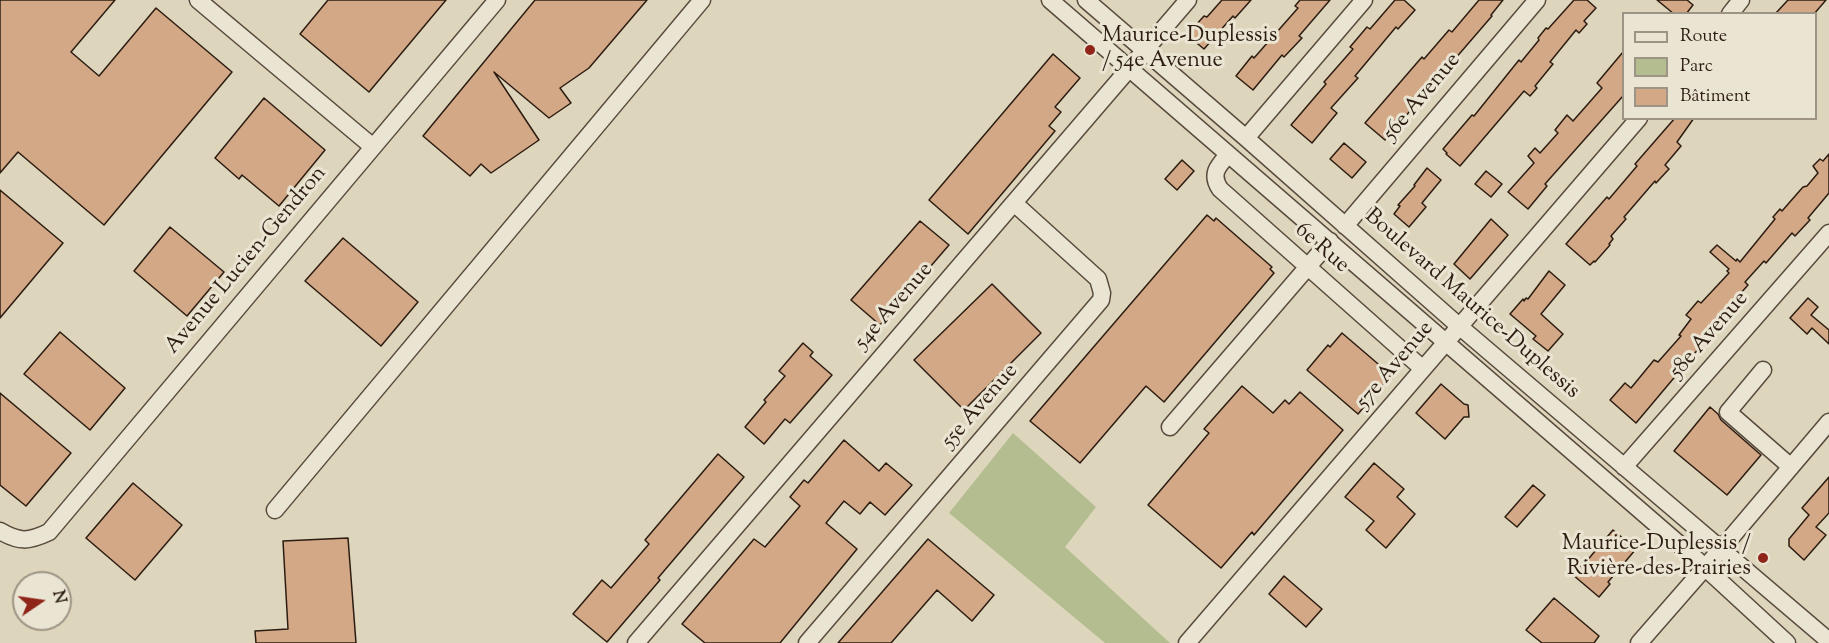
<!DOCTYPE html>
<html>
<head>
<meta charset="utf-8">
<style>
	body { margin:0 }
	#map { position:relative; width:1829px; height:643px; overflow:hidden; background:#ded6bc; font-family:"Sorts Mill Goudy",serif }
	canvas { display:block }
	.legend { position:absolute; left:1622px; top:12px; width:195px; height:108px; box-sizing:border-box; background:#eae4d3; border:2px solid #9e9485; margin:0; padding:8px 10px; list-style:none; font-size:18px; color:#2c1c11 }
	.legend li { display:flex; align-items:center; gap:12px; height:30px }
	.legend b { width:30px; border:2px solid #9e9485 }
	.north { position:absolute; left:12px; top:571px; width:60px; height:60px; box-sizing:border-box; background:#eae4d3; border:2px solid #9e9485; border-radius:50%; rotate:77deg; font-size:16px; font-weight:700; line-height:24px; text-align:center; color:#2c1c11 }
	.north::after { content:''; display:block; margin:auto; width:21px; height:27px; background:#8f2418; clip-path:polygon(50% 0,100% 100%,50% 72%,0 100%) }
</style>
</head>
<body>
<div id="map">
<canvas width="1829" height="643"></canvas>
<ul class="legend">
<li><b style="height:8px;background:#eae4d3"></b>Route</li>
<li><b style="height:16px;background:#b3bd8f"></b>Parc</li>
<li><b style="height:16px;background:#d3a886"></b>Bâtiment</li>
</ul>
<div class="north">N</div>
</div>
<script>
const g = document.querySelector('canvas').getContext('2d');
g.lineJoin = 'round';
function fillPath(path, color) { g.fillStyle = color; g.fill(path, 'evenodd'); }
function strokePath(path, color, width, dash) { g.strokeStyle = color; g.lineWidth = width; g.lineCap = dash ? 'butt' : 'round'; g.setLineDash(dash || []); g.stroke(path); }
function write(font, color, halo, rows, align = 'center') {
  g.font = font + ' "Sorts Mill Goudy",serif'; g.lineWidth = 6; g.setLineDash([]); g.textBaseline = 'middle'; g.strokeStyle = halo; g.fillStyle = color; for (const [text, x, y, turn = 0] of rows) {
    g.save(); g.translate(x, y); g.rotate((+turn || 0) * Math.PI / 180); g.textAlign = isNaN(turn) ? turn : align; if (halo) g.strokeText(text, 0, 0); g.fillText(text, 0, 0); g.restore();
  }
}
fillPath(new Path2D(`
	M1013,433L1096,507L1065,547L1170,643H1105L949,513Z`), '#b3bd8f');
const building = new Path2D(`
	M0,0H115L71,52L99,76L156,8L232,72L104,225L18,152L0,173Z
	M328,0H446L369,92L300,34Z
	M535,0H647L589,68L560,88L571,103L549,118L494,72L539,140L491,173L481,164L470,176L423,136Z
	M1222,0H1251L1235,18L1233,16L1204,49L1187,35L1204,16L1207,17Z
	M1300,0H1330L1299,36L1302,38L1284,57L1282,55L1253,90L1236,76L1252,56L1254,58L1298,8L1295,6Z
	M1395,0H1404L1415,10L1398,29L1396,27L1355,76L1358,78L1331,108L1337,113L1312,143L1291,125L1326,84L1324,82L1353,49L1350,47L1367,27L1370,29Z
	M1479,0H1503L1491,15L1492,16L1385,140L1365,123L1422,57L1424,59L1449,30L1452,32Z
	M1574,0H1587L1596,8L1584,21L1587,24L1579,33L1576,30L1550,62L1553,64L1535,86L1537,88L1530,96L1524,91L1460,166L1446,154L1447,153L1443,149L1472,115L1474,116L1519,60L1521,62L1539,40L1538,38L1546,28L1548,29Z
	M1657,0H1687L1693,5L1686,14H1674Z
	M1788,0H1826L1814,14H1775Z
	M1623,52V96L1545,184L1547,186L1528,209L1508,192L1534,163L1528,156L1535,148L1540,153L1558,133L1555,130L1567,115L1573,121L1602,88L1597,83Z
	M1053,54L1080,78L1055,107L1061,112L1049,126L1055,131L968,234L929,200Z
	M264,98L325,150L279,206L242,175L239,179L215,158Z
	M1675,118H1694L1677,142L1681,146L1665,165L1669,169L1656,183L1655,181L1624,217L1626,219L1611,236L1613,239L1609,244L1610,245L1595,262L1594,261L1590,265L1566,244L1607,197L1609,199L1637,166L1635,164Z
	M1344,143L1366,162L1352,178L1330,159Z
	M1829,154V193L1808,218L1810,220L1795,236L1792,233L1766,263L1764,261L1745,282L1748,285L1718,319L1720,321L1704,340L1705,341L1636,423L1610,400L1625,383L1631,388L1654,360L1658,362L1681,336L1679,335L1691,319L1686,315L1698,301L1701,303L1729,273L1727,271L1729,269L1710,252L1717,245L1736,261L1737,259L1740,262L1775,219L1773,217L1780,209L1782,211L1803,187L1807,186L1818,173L1813,166L1820,159L1823,161Z
	M1182,160L1194,171L1177,190L1165,179Z
	M1427,168L1441,180L1422,203L1426,207L1409,227L1394,214L1400,206L1398,205L1415,186L1414,185Z
	M1486,171L1502,184L1491,197L1475,184Z
	M0,190L63,243L0,318Z
	M1207,215L1214,221L1216,218L1272,267L1270,269L1274,273L1164,402L1146,386L1080,463L1030,421Z
	M1491,219L1508,235L1470,279L1454,264Z
	M920,221L949,245L880,325L851,300Z
	M170,227L224,272L187,316L134,271Z
	M343,238L418,302L381,346L305,281Z
	M1549,271L1565,285L1541,314L1563,334L1548,351L1533,339L1536,336L1510,314L1523,299L1524,301L1526,298L1528,299Z
	M992,284L1041,333L964,410L914,360Z
	M1808,298L1818,307L1811,315L1829,330V344L1812,328L1807,334L1790,318Z
	M60,332L125,388L90,430L24,374Z
	M1342,333L1391,375L1358,414L1307,370L1328,345L1330,347Z
	M803,343L813,352L810,356L832,375L790,423L785,419L764,444L745,427L766,402L764,400L785,376L779,371Z
	M1441,384L1464,404L1468,405L1469,417H1464L1445,439L1416,413Z
	M1242,386L1273,413L1285,400L1289,404L1300,392L1343,430L1254,535L1252,532L1221,568L1148,505L1209,433L1204,429Z
	M0,393L71,453L26,506L0,485Z
	M1710,407L1718,414L1721,420L1761,455L1727,495L1674,451Z
	M844,440L879,471L886,463L912,485L885,515L870,502L860,514L844,501L826,523L857,549L780,643H705L682,624L754,539L765,547L800,506L790,497L804,480L808,483Z
	M718,454L744,477L658,578L660,580L607,642L573,614L602,580L611,588L649,544L645,540Z
	M1374,463L1404,489L1397,497L1415,514L1386,548L1366,530L1374,521L1345,497Z
	M1829,477V513L1816,527L1826,535L1804,560L1789,546V539L1809,515L1802,508Z
	M133,483L182,525L135,580L86,538Z
	M1533,485L1545,495L1517,527L1505,517Z
	M1613,530L1636,549L1608,582L1610,584L1599,597L1573,575L1584,561L1585,563Z
	M348,538L356,643H256L255,631L288,629L283,541Z
	M928,539L994,595L972,621L937,590L891,643H838Z
	M1284,576L1322,609L1306,627L1269,594Z
	M1554,598L1599,636L1594,643H1542L1526,630Z`);
fillPath(building, '#d3a886');
strokePath(building, '#2c1c11', 1.5);
const minor = new Path2D(`
	M198,0L373,147
	M1050,0L1686,550L1787,643
	M1086,0L1246,138L1459,326L1829,641
	M1730,14L1741,0
	M1246,138L1364,0
	M1228,155C1218,166 1210,174 1220,189L1423,369
	M1345,226L1537,0
	M1763,370L1728,412L1791,467
	M1170,427L1330,241
	M1624,467L1829,233
	M275,510L702,0
	M0,531C19,542 28,542 49,532L497,0
	M636,643L1188,0
	M807,643L1101,300L1102,293L1098,279L1014,203
	M1187,643L1639,118
	M1639,643L1729,540L1829,422`);
strokePath(minor, '#584a3c', 19);
strokePath(minor, '#eae4d3', 16);
for (const [x, y, r, color] of [
	[1090,50,6,"#8f2418"],
	[1763,558,6,"#8f2418"]
]) { const dot = new Path2D(); dot.arc(x, y, r, 0, 2 * Math.PI); g.fillStyle = color; g.fill(dot); strokePath(dot, '#eae4d3', 2); }
write('22px', '#2c1c11', '#eae4d3', [
	["Maurice-Duplessis",1102,37],
	["/ 54e Avenue",1102,62],
	["Maurice-Duplessis /",1751,545,"right"],
	["Rivière-des-Prairies",1751,570,"right"]
], 'left');
write('22px', '#2c1c11', '#eae4d3', [
	["56e Avenue",1423,98,-50],
	["6e Rue",1321,249,41],
	["Avenue Lucien-Gendron",247,261,-50],
	["Boulevard Maurice-Duplessis",1471,305,41],
	["54e Avenue",895,307,-49],
	["58e Avenue",1710,336,-49],
	["57e Avenue",1396,366,-50],
	["55e Avenue",981,407,-49]
]);
</script>
</body>
</html>
